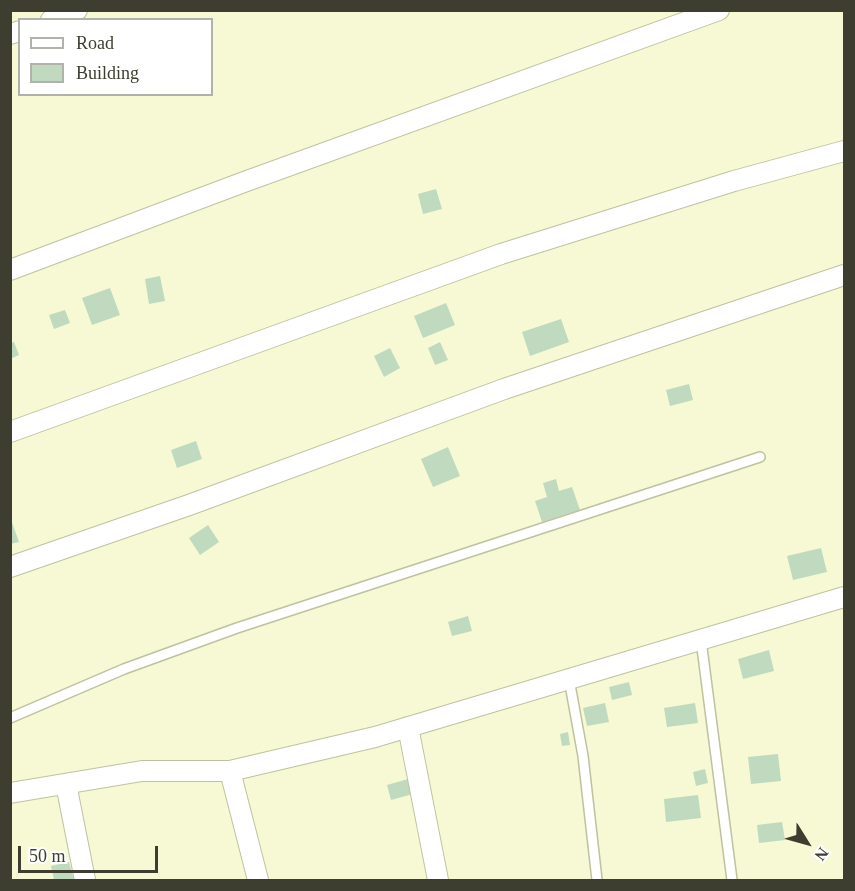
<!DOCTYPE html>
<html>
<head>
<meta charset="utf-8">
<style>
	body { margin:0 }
	#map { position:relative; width:855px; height:891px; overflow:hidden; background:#f6f9d4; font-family:Georgia,serif }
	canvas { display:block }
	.frame { position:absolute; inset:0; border:12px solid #3d3e2f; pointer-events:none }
	.legend { position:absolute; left:18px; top:18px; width:195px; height:78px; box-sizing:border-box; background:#fff; border:2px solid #b1b2ac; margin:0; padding:8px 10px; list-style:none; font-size:18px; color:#3d3e2f }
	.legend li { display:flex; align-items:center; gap:12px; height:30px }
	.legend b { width:30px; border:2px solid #b1b2ac }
	.north { position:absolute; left:777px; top:813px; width:60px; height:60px; -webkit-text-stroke:4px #fff; paint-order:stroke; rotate:127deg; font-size:16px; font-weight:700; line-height:24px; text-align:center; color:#3d3e2f }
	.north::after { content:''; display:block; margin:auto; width:21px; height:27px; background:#3d3e2f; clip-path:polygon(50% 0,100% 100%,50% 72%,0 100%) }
	.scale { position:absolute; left:18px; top:846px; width:140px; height:27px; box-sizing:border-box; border:3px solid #3d3e2f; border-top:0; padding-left:8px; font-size:18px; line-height:21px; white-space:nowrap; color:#3d3e2f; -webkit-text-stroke:4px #fff; paint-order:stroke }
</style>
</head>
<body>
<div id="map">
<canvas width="855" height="891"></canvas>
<div class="frame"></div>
<ul class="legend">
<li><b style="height:8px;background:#fff"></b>Road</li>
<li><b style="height:16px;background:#bfdabe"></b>Building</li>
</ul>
<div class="north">N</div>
<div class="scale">50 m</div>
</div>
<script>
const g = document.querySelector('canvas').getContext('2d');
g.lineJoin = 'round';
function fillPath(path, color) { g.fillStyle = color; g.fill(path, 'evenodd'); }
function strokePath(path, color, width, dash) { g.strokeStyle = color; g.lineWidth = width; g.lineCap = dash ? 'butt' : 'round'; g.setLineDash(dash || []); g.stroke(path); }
fillPath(new Path2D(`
	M436,189L442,209L423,214L418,194Z
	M160,276L165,301L149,304L145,279Z
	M110,288L120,315L92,325L82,298Z
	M446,303L455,325L423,338L414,316Z
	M65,310L70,323L54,329L49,315Z
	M561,319L569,342L530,356L522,332Z
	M14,342L19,355L10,359V343Z
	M440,342L448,360L435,365L428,348Z
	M390,348L400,368L384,377L374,356Z
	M689,384L693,400L670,406L666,390Z
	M196,441L202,459L177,468L171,450Z
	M448,447L460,476L433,487L421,459Z
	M556,479L559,491L572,487L580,510L542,522L535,501L547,497L543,483Z
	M10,517L19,542L10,544Z
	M208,525L219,542L200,555L189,538Z
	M821,548L827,572L793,580L787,556Z
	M468,616L472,631L452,636L448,622Z
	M769,650L774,671L743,679L738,659Z
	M629,682L632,695L612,700L609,687Z
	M605,703L609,722L587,726L583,708Z
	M695,703L698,723L667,727L664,708Z
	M568,732L570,745L562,746L560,734Z
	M778,754L781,781L751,784L748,757Z
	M705,769L708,783L696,786L693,772Z
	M408,779L413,794L391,800L387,785Z
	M698,795L701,818L666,822L664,799Z
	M782,822L785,840L759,843L757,825Z
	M69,862L74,880H54L51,866Z`), '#bfdabe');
const service = new Path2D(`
	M701,640L732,880
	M569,679L583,756L597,880
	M10,718L124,669L237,628L760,457`);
const minor = new Path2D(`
	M51,20L77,10
	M10,34L20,31
	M10,270L244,182L719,10
	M10,432L501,254L734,181L844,151
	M10,567L189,505L504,389L844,275
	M408,727L438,880
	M230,771L258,880
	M66,784L85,880
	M10,793L142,771H230L375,737L844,597`);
strokePath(service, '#bfc29f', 12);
strokePath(minor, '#bfc29f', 22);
strokePath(service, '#fff', 9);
strokePath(minor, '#fff', 20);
</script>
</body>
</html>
